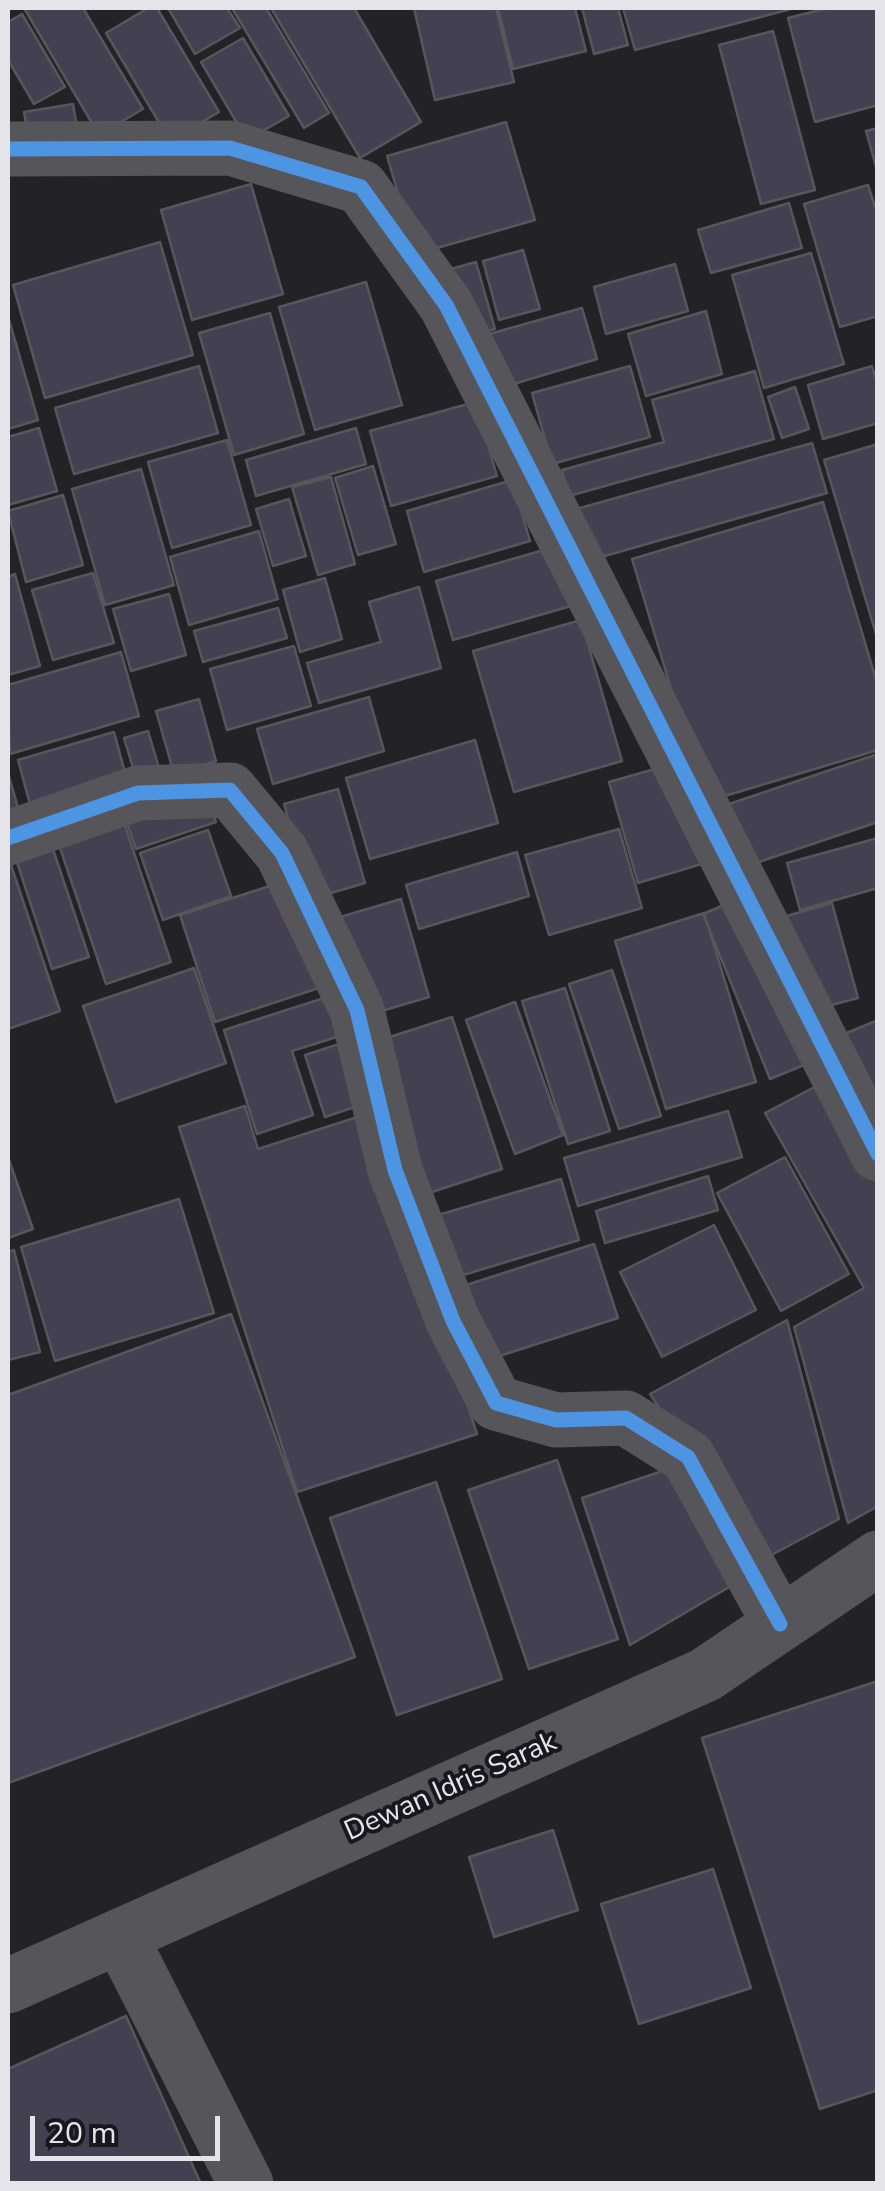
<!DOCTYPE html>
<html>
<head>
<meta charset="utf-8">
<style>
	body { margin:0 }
	#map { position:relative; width:885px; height:2191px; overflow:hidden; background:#232226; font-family:"Nunito Sans",sans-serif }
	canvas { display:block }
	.frame { position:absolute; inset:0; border:10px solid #e5e4ea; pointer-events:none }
	.scale { position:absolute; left:30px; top:2116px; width:190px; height:45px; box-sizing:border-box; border:5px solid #e5e4ea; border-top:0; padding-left:12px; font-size:30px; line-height:35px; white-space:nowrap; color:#e5e4ea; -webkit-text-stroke:8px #18171f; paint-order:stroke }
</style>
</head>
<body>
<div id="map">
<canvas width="885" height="2191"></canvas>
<div class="frame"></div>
<div class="scale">20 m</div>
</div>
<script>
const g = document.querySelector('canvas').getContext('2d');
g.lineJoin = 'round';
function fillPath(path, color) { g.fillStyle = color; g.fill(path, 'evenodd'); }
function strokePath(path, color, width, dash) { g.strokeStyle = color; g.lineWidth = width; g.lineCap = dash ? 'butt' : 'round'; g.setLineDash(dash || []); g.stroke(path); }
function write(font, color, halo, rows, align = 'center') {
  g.font = font + ' "Nunito Sans",sans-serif'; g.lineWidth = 8; g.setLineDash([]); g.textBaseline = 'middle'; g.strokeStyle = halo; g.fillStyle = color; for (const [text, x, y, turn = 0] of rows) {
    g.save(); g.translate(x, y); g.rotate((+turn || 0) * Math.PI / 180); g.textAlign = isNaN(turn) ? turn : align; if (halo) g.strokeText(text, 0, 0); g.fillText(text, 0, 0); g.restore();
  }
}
const building = new Path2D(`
	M24,8H83L143,109L99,135Z
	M148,8H157L219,112L170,141L106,33Z
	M168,8H227L240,28L195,54Z
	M232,8H266L329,113L304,128Z
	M271,8H354L421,122L360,158Z
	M414,8H496L514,82L435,100Z
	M498,8H575L586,51L513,69Z
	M582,8H618L628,45L594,54Z
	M623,8H795L635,50Z
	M828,8H878V105L815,122L788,18Z
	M22,14L65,87L34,104L8,60V22Z
	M773,31L815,190L761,204L719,45Z
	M243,38L289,116L247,140L201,62Z
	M73,104L78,133L29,141L24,112Z
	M506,122L535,220L416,254L387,156Z
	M878,128V174L866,131Z
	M251,184L283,294L192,320L161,210Z
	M868,185L878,216V316L840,327L804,204Z
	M789,203L802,248L711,273L698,230Z
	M160,242L193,355L45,398L13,285Z
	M523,250L540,309L499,320L483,261Z
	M811,253L844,364L764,388L732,275Z
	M476,262L495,329L466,337L447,270Z
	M675,264L688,311L606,334L594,287Z
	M366,282L402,405L315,430L279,307Z
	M582,308L597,359L497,389L482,336Z
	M706,311L722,374L646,396L628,334Z
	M270,313L304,434L234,455L199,333Z
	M8,316L38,420L8,429Z
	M199,366L218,433L74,474L55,408Z
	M630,366L650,437L552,464L532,393Z
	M872,366L878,386V423L823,439L808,385Z
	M755,371L774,439L569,496L562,470L664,442L652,400Z
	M795,387L809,429L782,438L768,397Z
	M475,402L497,476L391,506L370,431Z
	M39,428L57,491L8,505V437Z
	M356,428L366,464L256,496L246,460Z
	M227,440L251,525L172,548L148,462Z
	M812,443L827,493L587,561L573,510Z
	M878,444V641L824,460Z
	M373,466L396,544L358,555L335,478Z
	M141,469L174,585L105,605L72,489Z
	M331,477L355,564L318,575L292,487Z
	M512,480L530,541L424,572L407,511Z
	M63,495L83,565L26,582L8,511Z
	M289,499L306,556L273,566L256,509Z
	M823,502L878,686V750L705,802L632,559Z
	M259,531L278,599L189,625L170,557Z
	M554,547L571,606L453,640L436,581Z
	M93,573L114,643L53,660L32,590Z
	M15,574L40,666L8,675V577Z
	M325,578L342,639L300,652L283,590Z
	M419,587L441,668L319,703L307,663L381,642L369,602Z
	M169,594L186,655L131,671L113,609Z
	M278,608L287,638L203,662L194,631Z
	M581,620L622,761L514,792L473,651Z
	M294,646L311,706L227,730L210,669Z
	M121,652L139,716L10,754L8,685Z
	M369,697L384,751L273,784L257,729Z
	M199,699L216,761L174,774L156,711Z
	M148,731L160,771L136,778L124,738Z
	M114,732L127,780L31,808L18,760Z
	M475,740L498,823L370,859L346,778Z
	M878,754V822L738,869L717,808Z
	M676,763L705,863L638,883L609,782Z
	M8,773L21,818L8,822Z
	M338,789L365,883L311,899L284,804Z
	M206,793L216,822L136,849L126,820Z
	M120,811L171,962L106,984L55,833Z
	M619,829L642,908L549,935L525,855Z
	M208,830L231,896L163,920L140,853Z
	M49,837L89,957L52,969L13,850Z
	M878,838V888L800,910L787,863Z
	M517,852L529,896L419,929L406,885Z
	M8,856L60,1011L8,1029Z
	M285,881L319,988L215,1022L180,915Z
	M747,895L814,1061L770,1079L703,914Z
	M401,899L429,997L358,1018L330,920Z
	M832,903L858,998L801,1013L776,919Z
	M704,913L756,1082L666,1109L615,941Z
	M194,968L226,1063L116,1102L83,1006Z
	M612,970L661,1116L619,1129L569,984Z
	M565,988L610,1131L568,1144L522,1001Z
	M343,992L356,1031L292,1051L313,1115L257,1134L224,1030Z
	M515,1002L563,1135L515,1154L466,1020Z
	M452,1017L502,1169L423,1195L374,1042Z
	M878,1020V1120L842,1035Z
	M352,1040L373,1101L325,1117L305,1055Z
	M828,1080L878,1175V1506L848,1523L794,1327L864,1288L765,1113Z
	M245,1106L258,1149L373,1112L477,1434L297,1492L179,1127Z
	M728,1111L742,1157L578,1206L564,1158Z
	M8,1157L33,1229L8,1238Z
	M785,1157L849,1274L781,1311L717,1193Z
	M708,1176L718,1210L605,1243L596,1211Z
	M561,1179L579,1240L450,1279L431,1217Z
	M179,1199L214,1313L55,1361L21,1247Z
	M714,1225L756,1310L662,1357L620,1272Z
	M594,1244L618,1318L487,1360L463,1286Z
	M14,1250L40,1352L8,1360V1252Z
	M231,1314L355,1657L8,1783V1395Z
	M787,1320L839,1519L762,1560L650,1394Z
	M557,1460L618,1639L529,1669L468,1490Z
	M689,1462L731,1586L630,1645L582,1498Z
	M436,1482L502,1679L397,1715L330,1518Z
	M878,1681V2090L820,2109L702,1738Z
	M553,1830L578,1910L494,1937L469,1857Z
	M713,1869L751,1988L639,2024L601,1904Z
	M126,2016L201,2184H8V2069Z`);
fillPath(building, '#454051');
strokePath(building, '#57565a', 2.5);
strokePath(new Path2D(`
	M8,149L230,148L361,187L446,305L878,1154
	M8,838L138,793L230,790L282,853L357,1010L395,1170L453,1321L496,1403L556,1420L626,1418L688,1457L780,1624
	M120,1936L246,2184`), '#565559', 55);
strokePath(new Path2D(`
	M8,1986L705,1675L878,1558`), '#565559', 55);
strokePath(new Path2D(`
	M8,149L230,148L361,187L446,305L878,1154
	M8,838L138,793L230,790L282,853L357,1010L395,1170L453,1321L496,1403L556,1420L626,1418L688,1457L780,1624`), '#4d94e3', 15);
write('28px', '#e5e4ea', '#18171f', [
	["Dewan Idris Sarak",451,1788,-24]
]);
</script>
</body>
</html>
